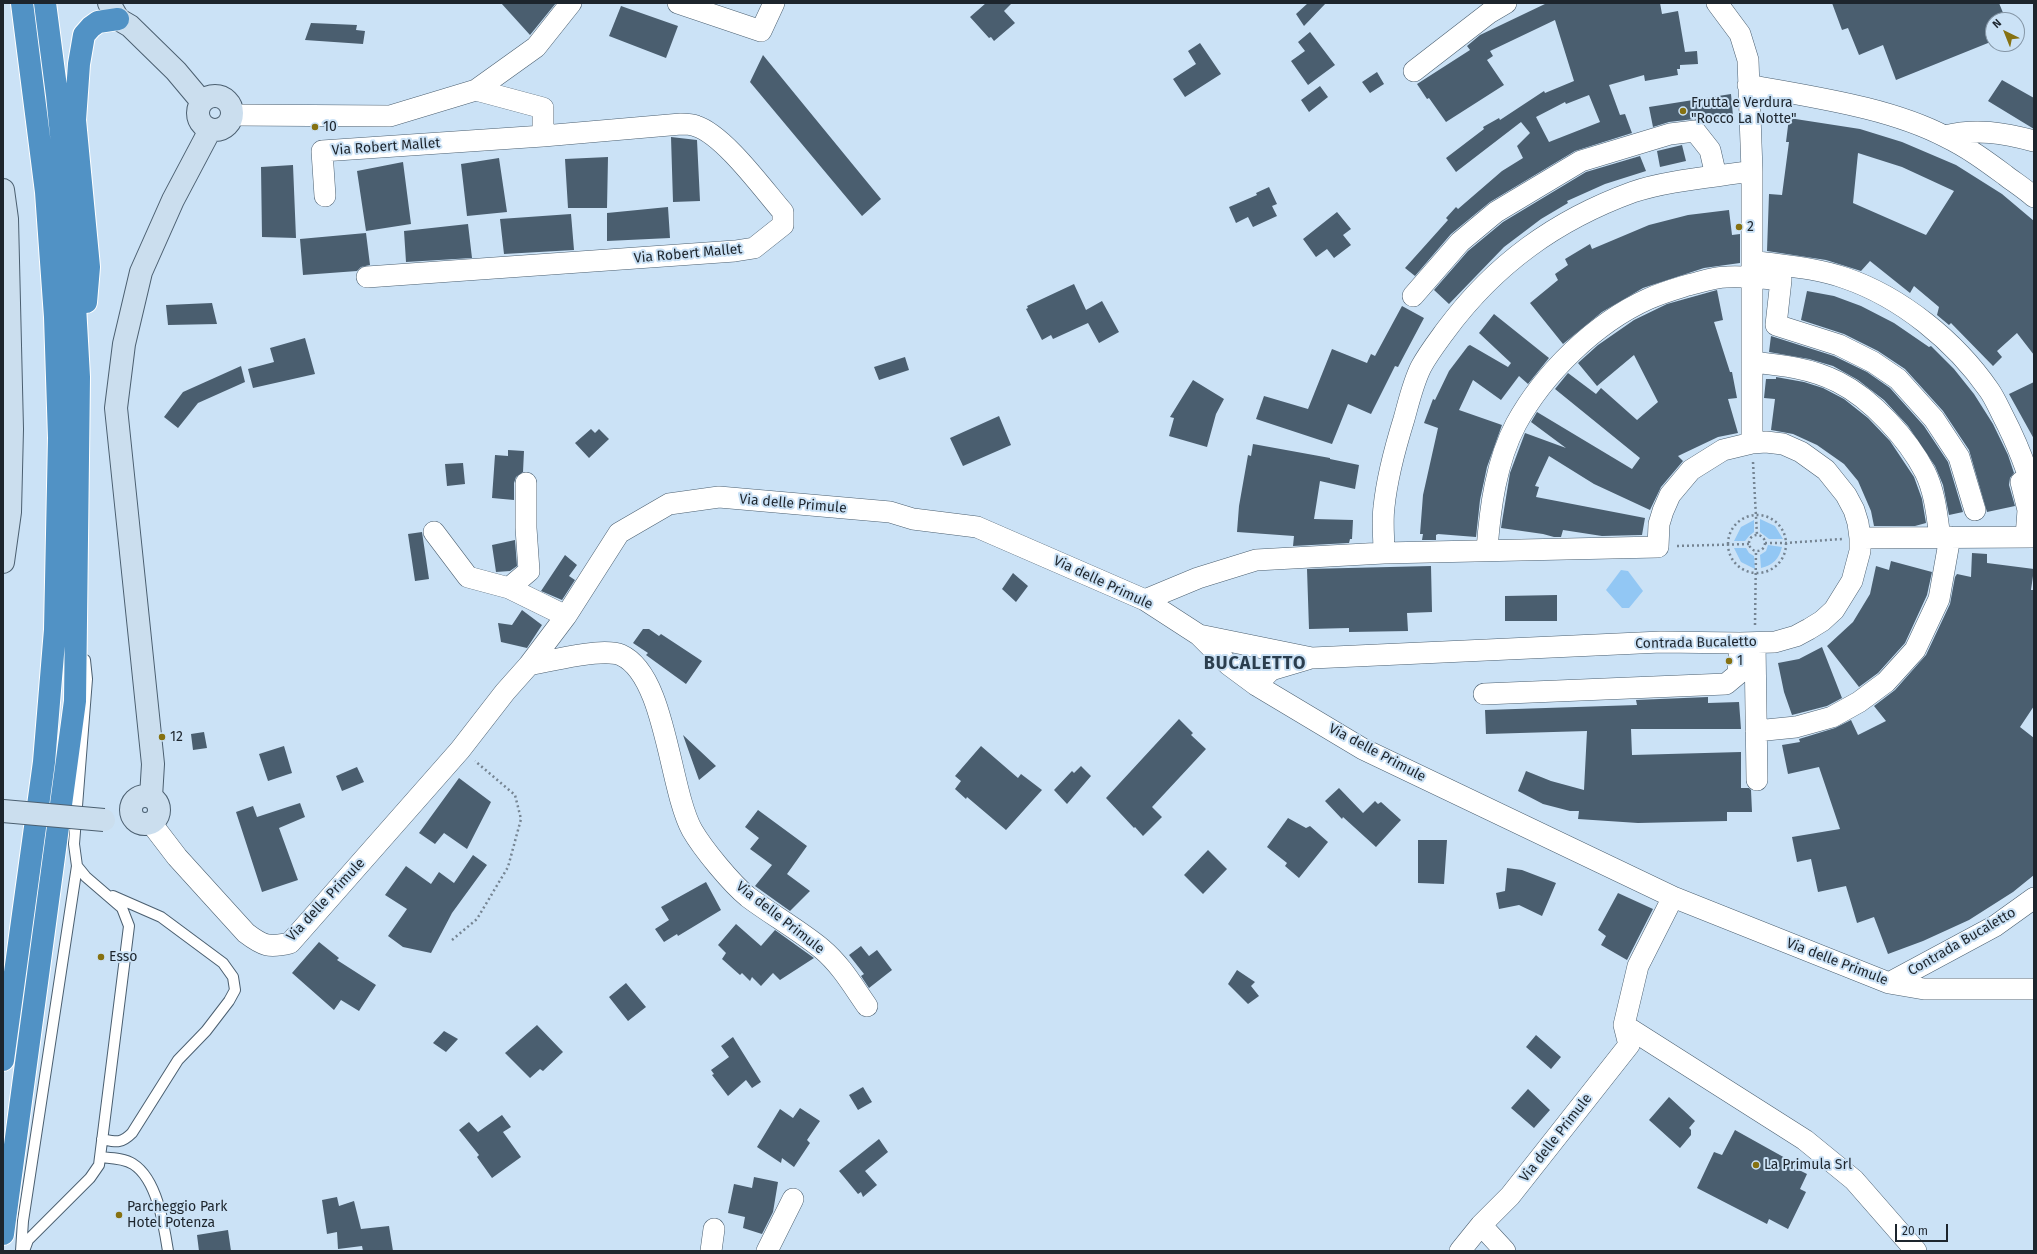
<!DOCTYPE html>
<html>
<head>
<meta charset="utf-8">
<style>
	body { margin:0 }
	#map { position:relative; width:2037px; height:1254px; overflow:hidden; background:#cbe2f6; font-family:"Fira Sans",sans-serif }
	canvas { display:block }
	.frame { position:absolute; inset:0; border:4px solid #1d252d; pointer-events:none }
	.north { position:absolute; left:1985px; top:12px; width:40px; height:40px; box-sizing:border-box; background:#cbe2f6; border:1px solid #8596a6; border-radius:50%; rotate:317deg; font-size:11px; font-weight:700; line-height:16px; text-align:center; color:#1d252d }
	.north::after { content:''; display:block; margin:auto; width:14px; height:18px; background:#867111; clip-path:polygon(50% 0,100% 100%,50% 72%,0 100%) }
	.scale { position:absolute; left:1895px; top:1224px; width:53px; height:18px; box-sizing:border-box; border:2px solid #1d252d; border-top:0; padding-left:5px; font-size:12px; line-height:14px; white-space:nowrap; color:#1d252d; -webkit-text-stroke:3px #cbe2f6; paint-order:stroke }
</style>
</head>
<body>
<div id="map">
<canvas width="2037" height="1254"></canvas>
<div class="frame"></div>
<div class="north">N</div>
<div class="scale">20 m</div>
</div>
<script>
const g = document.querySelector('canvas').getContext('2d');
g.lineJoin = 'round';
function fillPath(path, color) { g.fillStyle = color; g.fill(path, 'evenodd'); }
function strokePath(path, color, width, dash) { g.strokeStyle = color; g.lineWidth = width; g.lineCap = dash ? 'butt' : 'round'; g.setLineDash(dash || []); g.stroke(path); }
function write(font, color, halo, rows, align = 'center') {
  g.font = font + ' "Fira Sans",sans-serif'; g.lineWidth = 4; g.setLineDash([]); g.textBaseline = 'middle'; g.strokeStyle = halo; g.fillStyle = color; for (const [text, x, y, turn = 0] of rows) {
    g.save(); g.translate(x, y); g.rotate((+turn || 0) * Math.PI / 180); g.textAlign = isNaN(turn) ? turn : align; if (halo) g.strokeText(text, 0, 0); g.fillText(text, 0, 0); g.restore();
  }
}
fillPath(new Path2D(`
	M1760,519L1775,526L1783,539H1769L1760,532Z
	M1754,520V532L1749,536L1745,541H1734L1741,527Z
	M1768,545L1782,547C1779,559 1773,565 1761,568L1760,555L1766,551Z
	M1734,548H1746L1749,553L1754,556L1755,569L1741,562Z
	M1621,570L1628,571L1643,591L1629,608H1622L1606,590Z`), '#92c7f4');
fillPath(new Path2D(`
	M501,3H556L530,35Z
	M986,3H1012L1004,11L1015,23L994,41L991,37L989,38L970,17Z
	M1308,3H1326L1304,26L1296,14Z
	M1547,3H1660L1662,14L1678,11L1685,52L1697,51L1698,64L1680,65V69H1677L1678,75L1645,81L1644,75L1609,85L1620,115L1625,114L1632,133L1575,151L1490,202L1451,234L1415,276L1405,268L1448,220L1446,218L1456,207L1458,209L1502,171L1523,158L1517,146L1530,133L1521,122L1456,172L1446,158L1484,129L1483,127L1499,118L1500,120L1544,91L1545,93L1574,81L1555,20L1490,51L1493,56L1487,60L1504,85L1446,122L1429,98L1427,99L1417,84L1470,50L1467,46L1480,35ZM1589,95L1600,122L1549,142L1536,117L1565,102L1566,104Z
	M1832,3H1999L2006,20H1993V41L1896,80L1883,45L1859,55L1848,28L1842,30Z
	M621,6L678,26L666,58L609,36Z
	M311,23L357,25L356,30L365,31L363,44L305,40Z
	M1310,32L1335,65L1308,85L1291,61L1305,51L1298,42Z
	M1200,43L1221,74L1185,97L1173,79L1196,64L1188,51Z
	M763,55L881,199L862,216L750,82Z
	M1377,72L1384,84L1370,93L1362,82Z
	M2002,80L2034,98V129L1988,101Z
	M1320,86L1328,97L1309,112L1301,100Z
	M1731,94L1733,116L1702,122L1694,119L1669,122L1653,127L1649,107Z
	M1789,118L1860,129L1902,142L1956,165L2002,194L2034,221V355L2017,333L1997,351L2002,357L1993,366L1951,323L1949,325L1937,315L1939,307L1914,286L1910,293L1870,261L1861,271L1826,260L1767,251L1769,194L1782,195L1789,142H1786ZM1858,153L1902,167L1954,191L1926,235L1853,203Z
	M671,137L697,140L700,201L673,202Z
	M1682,145L1686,161L1660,167L1657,151Z
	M1640,156L1646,171L1605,184L1567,201L1568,203L1541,219L1504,247L1449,304L1434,290L1468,251L1503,222L1586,172Z
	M608,157L607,208H568L565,159Z
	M499,158L507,212L467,216L461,164Z
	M403,162L411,224L366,231L357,171Z
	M293,165L296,238L262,237L261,167Z
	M1269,187L1277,204L1272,206L1277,216L1253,227L1248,217L1236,223L1229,207L1257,195L1256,193Z
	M668,207L670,238L607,241V213Z
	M1729,210L1732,235L1740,234V263L1704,268L1643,288L1602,312L1563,344L1530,303L1558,280L1555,274L1568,265L1565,259L1590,244L1592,249L1649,225L1688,215Z
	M1337,212L1351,229L1343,235L1351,245L1334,258L1327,249L1316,257L1303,239Z
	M571,214L574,250L504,254L500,219Z
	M468,224L472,258L406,262L404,231Z
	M366,233L370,265L361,267L357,271L303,275L300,239Z
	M1074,284L1086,310L1102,301L1119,332L1099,343L1088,323L1053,339L1051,335L1042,340L1026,309L1028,308L1027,306Z
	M1717,290L1723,320L1714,322L1730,372H1732L1737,398L1728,399L1738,433L1718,437L1678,456L1683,461L1661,487L1650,510L1594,484L1549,456L1535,486L1539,487L1536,497L1645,518L1642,535L1602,536L1563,530L1561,537H1554L1543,534L1501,528L1510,473L1525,433L1566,448L1531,422L1537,412L1632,469L1640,458L1555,389L1568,373L1596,394L1601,388L1637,420L1658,402L1634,355L1597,386L1578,363L1598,345L1634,320L1667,304Z
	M1807,291L1834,296L1861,306L1894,323L1929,347L1931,346L1954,369L1974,394L1993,424L2008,455L2014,473L2010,478L2009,485L2015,506L1987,512L1969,450L1943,411L1905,369L1878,351L1844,334L1801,320Z
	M212,303L217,324L168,325L166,305Z
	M1402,306L1424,318L1398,367L1395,366L1371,414L1348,404L1332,444L1256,419L1264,396L1308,409L1332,349L1367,363L1371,354L1375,356Z
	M1494,314L1549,358L1528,384L1519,376L1501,400L1473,380L1459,410L1502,425L1487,467L1480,500L1476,537L1438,534L1436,535V540H1422L1423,534H1420L1423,495L1438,428L1424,423L1433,399L1435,400L1449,371L1468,346L1470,345L1508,367L1511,363L1479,333Z
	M1771,336L1834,356L1867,372L1890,388L1924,426L1948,462L1963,512L1949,515L1943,485L1935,466L1908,426L1884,400L1858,380L1833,366L1809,359L1769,352Z
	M305,338L315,374L253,388L248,369L274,362L270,348Z
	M905,357L909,370L879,380L874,367Z
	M241,366L245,382L198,403L178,428L164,417L183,392Z
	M1776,377L1804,382L1823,388L1844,399L1868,418L1890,441L1914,477L1922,499L1926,523L1915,526H1874L1871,511L1858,481L1844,464L1817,445L1793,434L1771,430L1775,399L1764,398L1766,379H1776Z
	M1193,380L1224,399L1216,414L1207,447L1169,436L1174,418L1170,417Z
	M2034,382V439L2009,394Z
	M999,416L1011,445L963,466L950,438Z
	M591,429L595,433L599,429L609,439L589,458L575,443Z
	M1253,444L1330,458V459L1359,465L1355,489L1320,481L1314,519L1353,520L1352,539H1350L1349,543L1293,546L1294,536L1237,532L1239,506L1248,455L1251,456Z
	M508,450L524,451L523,472L516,477L514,483V500L492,498L495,455L508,456Z
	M463,463L465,484L447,486L445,464Z
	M422,532L429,579L415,581L408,534Z
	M515,540L517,566L510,571L496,572L492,545Z
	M1972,553L1987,554V563L2034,569L2031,590H2034V706L2020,727L2034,738V875L2013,892L1969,920L1923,941L1888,954L1874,917L1857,923L1846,886L1818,892L1811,859L1797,862L1792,837L1840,829L1819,767L1788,774L1782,745L1800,742L1799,739L1835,728L1851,720L1858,735L1886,721L1874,706L1895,690L1926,655L1950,604L1955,577L1957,574L1971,577Z
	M565,555L577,565L569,576L575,580L562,600L541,591Z
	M1891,561L1932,572L1927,595L1905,643L1878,673L1859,687L1827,646L1853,622L1870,594L1876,566L1889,570Z
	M1431,566L1432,612L1407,613L1408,631L1349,632V628L1309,629L1307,569Z
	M1013,573L1028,586L1016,602L1002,589Z
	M1557,595V621H1505V596Z
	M522,610L542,625L527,648L501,642L498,623L512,625Z
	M643,629H649L659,636L661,634L702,661L686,684L646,655L648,653L633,643Z
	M1822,647L1842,698L1827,706L1792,715L1784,692L1778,663L1799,659Z
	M1708,697V703L1739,702L1741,729H1631L1632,755L1741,752V788H1749L1751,790L1752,812H1727V821L1638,823L1578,819L1579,811H1570L1543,804L1518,791L1526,771L1551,781L1584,790L1587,731L1486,734L1485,710L1637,705L1636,700Z
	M1179,719L1193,733L1191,735L1206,749L1152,807L1162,817L1143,836L1135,827L1134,828L1106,798Z
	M204,732L207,748L193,750L191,734Z
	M683,735L716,766L699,780Z
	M284,746L292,773L268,781L259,754Z
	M981,746L1018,778L1021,774L1042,790L1006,830L967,797L966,799L955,789L961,781L955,776Z
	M1081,766L1091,776L1067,804L1054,790L1072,771L1074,773Z
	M357,767L364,782L342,791L336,776Z
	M459,778L491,802L467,849L444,833L435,844L419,833Z
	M1339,788L1363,813L1375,801L1378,804L1381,802L1401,820L1376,847L1343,817L1342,819L1325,801Z
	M300,803L305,817L279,828L298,880L262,892L236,812L253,806L257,817Z
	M758,810L807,846L787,874L810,891L790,911L755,886L772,865L750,849L759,838L745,827Z
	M1288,818L1306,828L1310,826L1328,842L1299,878L1285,866L1287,863L1267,847Z
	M1418,840H1447L1444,884L1418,883Z
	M1208,850L1227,869L1203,894L1184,875Z
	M473,855L487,865L452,913L431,953L403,947L388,936L407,909L385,895L406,866L431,884L439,872L454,883Z
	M1507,868L1522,870L1556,883L1542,916L1519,905L1499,909L1496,893L1505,891Z
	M706,882L721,910L678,936L677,934L664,942L655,929L669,920L661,907Z
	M1618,893L1653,909L1627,960L1601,945L1606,936L1598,930Z
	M736,924L761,946L775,930L814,958L780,980L773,973L761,986L752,977L750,981L742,973L740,975L722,959L726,953L718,945Z
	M319,942L339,958L337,960L376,985L359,1011L341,1000L334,1010L292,973Z
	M861,946L869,956L877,950L892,970L869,988L861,976L864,974L849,955Z
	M1237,970L1255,982L1251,986L1259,996L1248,1004L1228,984Z
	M626,983L646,1007L628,1021L609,997Z
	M537,1025L563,1052L543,1071L540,1069L530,1078L505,1053Z
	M444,1031L458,1039L446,1052L433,1043Z
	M1536,1035L1561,1057L1551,1069L1526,1047Z
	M733,1037L761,1082L752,1088L746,1080L728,1096L712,1075L714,1074L711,1070L729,1057L721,1046Z
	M863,1087L872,1102L858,1110L849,1095Z
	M1528,1089L1550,1110L1534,1128L1511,1108Z
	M1669,1097L1695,1121L1689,1128L1691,1130V1135L1680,1148L1649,1120Z
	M800,1108L820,1121L807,1140L810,1143L794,1167L782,1158L781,1163L757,1147L780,1109L793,1118Z
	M502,1115L511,1127L503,1132L521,1157L492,1178L477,1157L479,1155L459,1130L469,1122L478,1132Z
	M1735,1130L1787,1159L1785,1163L1807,1174L1800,1189L1806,1192L1788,1229L1769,1219L1767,1224L1697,1188L1714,1152L1722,1155Z
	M879,1139L888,1152L865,1171L877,1185L863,1197L861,1192L858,1194L839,1171Z
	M754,1177L778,1182L773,1212L762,1234L743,1228L745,1217L728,1213L734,1184L752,1188Z
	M337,1197L339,1206L354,1201L361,1229L389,1226L393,1251H363L362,1246L338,1249L337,1232L327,1234L322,1200Z
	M228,1230L231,1251H199L197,1235Z`), '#4a5e6f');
const lane = new Path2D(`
	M102,1139C116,1142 121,1144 132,1133L178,1060L206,1031L229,1001L235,990L233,977L223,963L161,917L113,896
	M100,1157C110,1158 124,1158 133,1164C157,1179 164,1225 168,1251
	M21,1251L23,1221L77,866
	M24,1251L28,1240L90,1178L99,1165L129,926L122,908L86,877L77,866L74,844L87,679L85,660`);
const street = new Path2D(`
	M678,3L761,31L774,3
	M1717,3L1740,34L1748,60L1752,171V443
	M1414,71L1489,13L1506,3
	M1748,85C1811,97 1889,107 1946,137C1967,147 1986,161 2005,175C2014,182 2025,189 2034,197
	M476,90L536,47L571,3
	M232,115L390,116L476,90L543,108V136L681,124C685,124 691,124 696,126C724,135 763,189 783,212V225L754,248L735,251L367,277
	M1945,136C1976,128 2004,133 2034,141
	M325,196L322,151L543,136
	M1758,262C1787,266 1817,268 1845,278C1901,297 1955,341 1989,390C1994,397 1998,406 2002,414C2016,441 2027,467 2034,496
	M1413,296L1460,242L1496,212L1581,161L1670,134L1695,131L1710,150L1716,176
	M1752,362C1781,365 1811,368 1838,382C1872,399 1908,439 1925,472C1935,492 1937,516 1940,538
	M2021,482L2028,510L2026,537
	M526,483V528L529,571L509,588L566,616
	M434,532L468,577L509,588
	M1860,538L2034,537
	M1487,550C1490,508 1496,462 1516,424C1544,373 1595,323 1648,299C1661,293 1675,289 1688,285C1701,282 1714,277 1727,277C1745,276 1763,278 1781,280L1776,325L1839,345L1873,362L1898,379L1934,419L1959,457L1975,510
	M1384,553C1384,538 1382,522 1384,507C1387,477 1395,448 1404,419C1409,401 1413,383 1421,367C1428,354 1438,341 1446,330C1495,264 1556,220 1633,192C1668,180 1715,177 1752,171
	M1145,600L1198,578L1256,560L1384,553L1658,547L1659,524L1663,511L1670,495L1691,470L1723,450L1752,443L1766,442L1783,444L1801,452L1826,470L1846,495L1854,510L1858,523L1860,538V551L1852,581L1834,610L1822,621L1809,629L1796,636L1775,642L1740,643L1661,642L1312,658L1199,635
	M1755,643L1757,780
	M529,665C550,661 602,647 621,655C666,675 669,788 692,830C703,849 731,883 748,897C772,915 799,930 822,949C841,965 853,986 867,1006
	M1256,685L1271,670L1308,659
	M1484,694L1726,684L1738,674L1740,643
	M1756,731L1796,727L1832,717L1859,702L1886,682L1915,650L1939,599L1950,537
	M151,823L177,857L246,933C263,946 269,948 290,943L460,750L505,692L529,665L566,616L619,533L669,504L719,497L890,512L913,519L977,527L1145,600L1199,635L1229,665L1256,685L1363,749L1673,897L1889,983L1924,989H2034
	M1889,983L1995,926L2034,898
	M1624,1025L1805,1140L1854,1180L1916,1251
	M1481,1225L1505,1251
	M711,1251L714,1229
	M767,1251L793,1199
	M1460,1251L1481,1225L1510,1196L1629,1045L1624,1025L1638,966L1673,897`);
const secondary = new Path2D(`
	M109,3L118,19L130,26L176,71L202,102
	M198 113a17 17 0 1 1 34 0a17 17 0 1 1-34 0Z
	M3,190L7,219L12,429L10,512L3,562
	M131 810a14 14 0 1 1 28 0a14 14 0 1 1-28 0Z
	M151,797L153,764L116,408L124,344L141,272L173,200L210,130`);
const highway = new Path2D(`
	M86,302L89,267L75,120L79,64L84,35L91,27L98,22L118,19
	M3,1060L44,762L55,630L59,438L55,317L46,192L22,3
	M3,1234L75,701L79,377L71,234L57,95L45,3`);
strokePath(lane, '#4b5f70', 12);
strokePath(street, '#4b5f70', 22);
strokePath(secondary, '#4b5f70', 24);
strokePath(highway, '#fff', 24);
strokePath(new Path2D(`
	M1753,462L1757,535
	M1728 544a29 29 0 1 1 58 0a29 29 0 1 1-58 0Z
	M1749 543a8 8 0 1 1 16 0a8 8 0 1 1-16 0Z
	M1765,543H1786L1842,539
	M1677,546L1749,544
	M1755,625L1756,551
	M452,940L477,919L508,867L521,819L515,795L475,761`), '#758492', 2.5, [2, 3]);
strokePath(lane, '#fff', 10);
strokePath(street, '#fff', 21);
strokePath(secondary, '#cbdeee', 22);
strokePath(highway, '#5192c5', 22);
const secondaryBridge = new Path2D(`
	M3,811L104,820`);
strokePath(secondaryBridge, '#4b5f70', 24, []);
strokePath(secondaryBridge, '#cbdeee', 22);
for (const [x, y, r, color] of [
	[1683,111,4,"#867111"],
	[315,127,4,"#867111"],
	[1739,227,4,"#867111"],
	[1729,661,4,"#867111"],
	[162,737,4,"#867111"],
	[101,957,4,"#867111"],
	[1756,1165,4,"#867111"],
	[119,1215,4,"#867111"]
]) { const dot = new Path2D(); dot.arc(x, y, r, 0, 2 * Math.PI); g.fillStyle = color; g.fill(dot); strokePath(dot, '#cbe2f6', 1.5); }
write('14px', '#1d252d', '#cbe2f6', [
	["Frutta e Verdura",1691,103],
	["\"Rocco La Notte\"",1691,119],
	["10",323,127],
	["2",1747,227],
	["1",1737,661],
	["12",170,737],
	["Esso",109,957],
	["La Primula Srl",1764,1165],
	["Parcheggio Park",127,1207],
	["Hotel Potenza",127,1223]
], 'left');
write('14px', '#1d252d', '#cbe2f6', [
	["Via Robert Mallet",386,147,-4],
	["Via Robert Mallet",688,254,-5],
	["Via delle Primule",793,504,5],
	["Via delle Primule",1103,583,25],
	["Contrada Bucaletto",1696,643,-1],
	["Via delle Primule",1377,753,28],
	["Via delle Primule",326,900,-47],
	["Via delle Primule",780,918,38],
	["Contrada Bucaletto",1962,942,-30],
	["Via delle Primule",1837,962,21],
	["Via delle Primule",1556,1138,-52]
]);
g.letterSpacing = '1px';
write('bold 18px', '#2b3e4e', '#cbe2f6', [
	["BUCALETTO",1255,664]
]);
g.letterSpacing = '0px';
</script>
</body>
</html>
